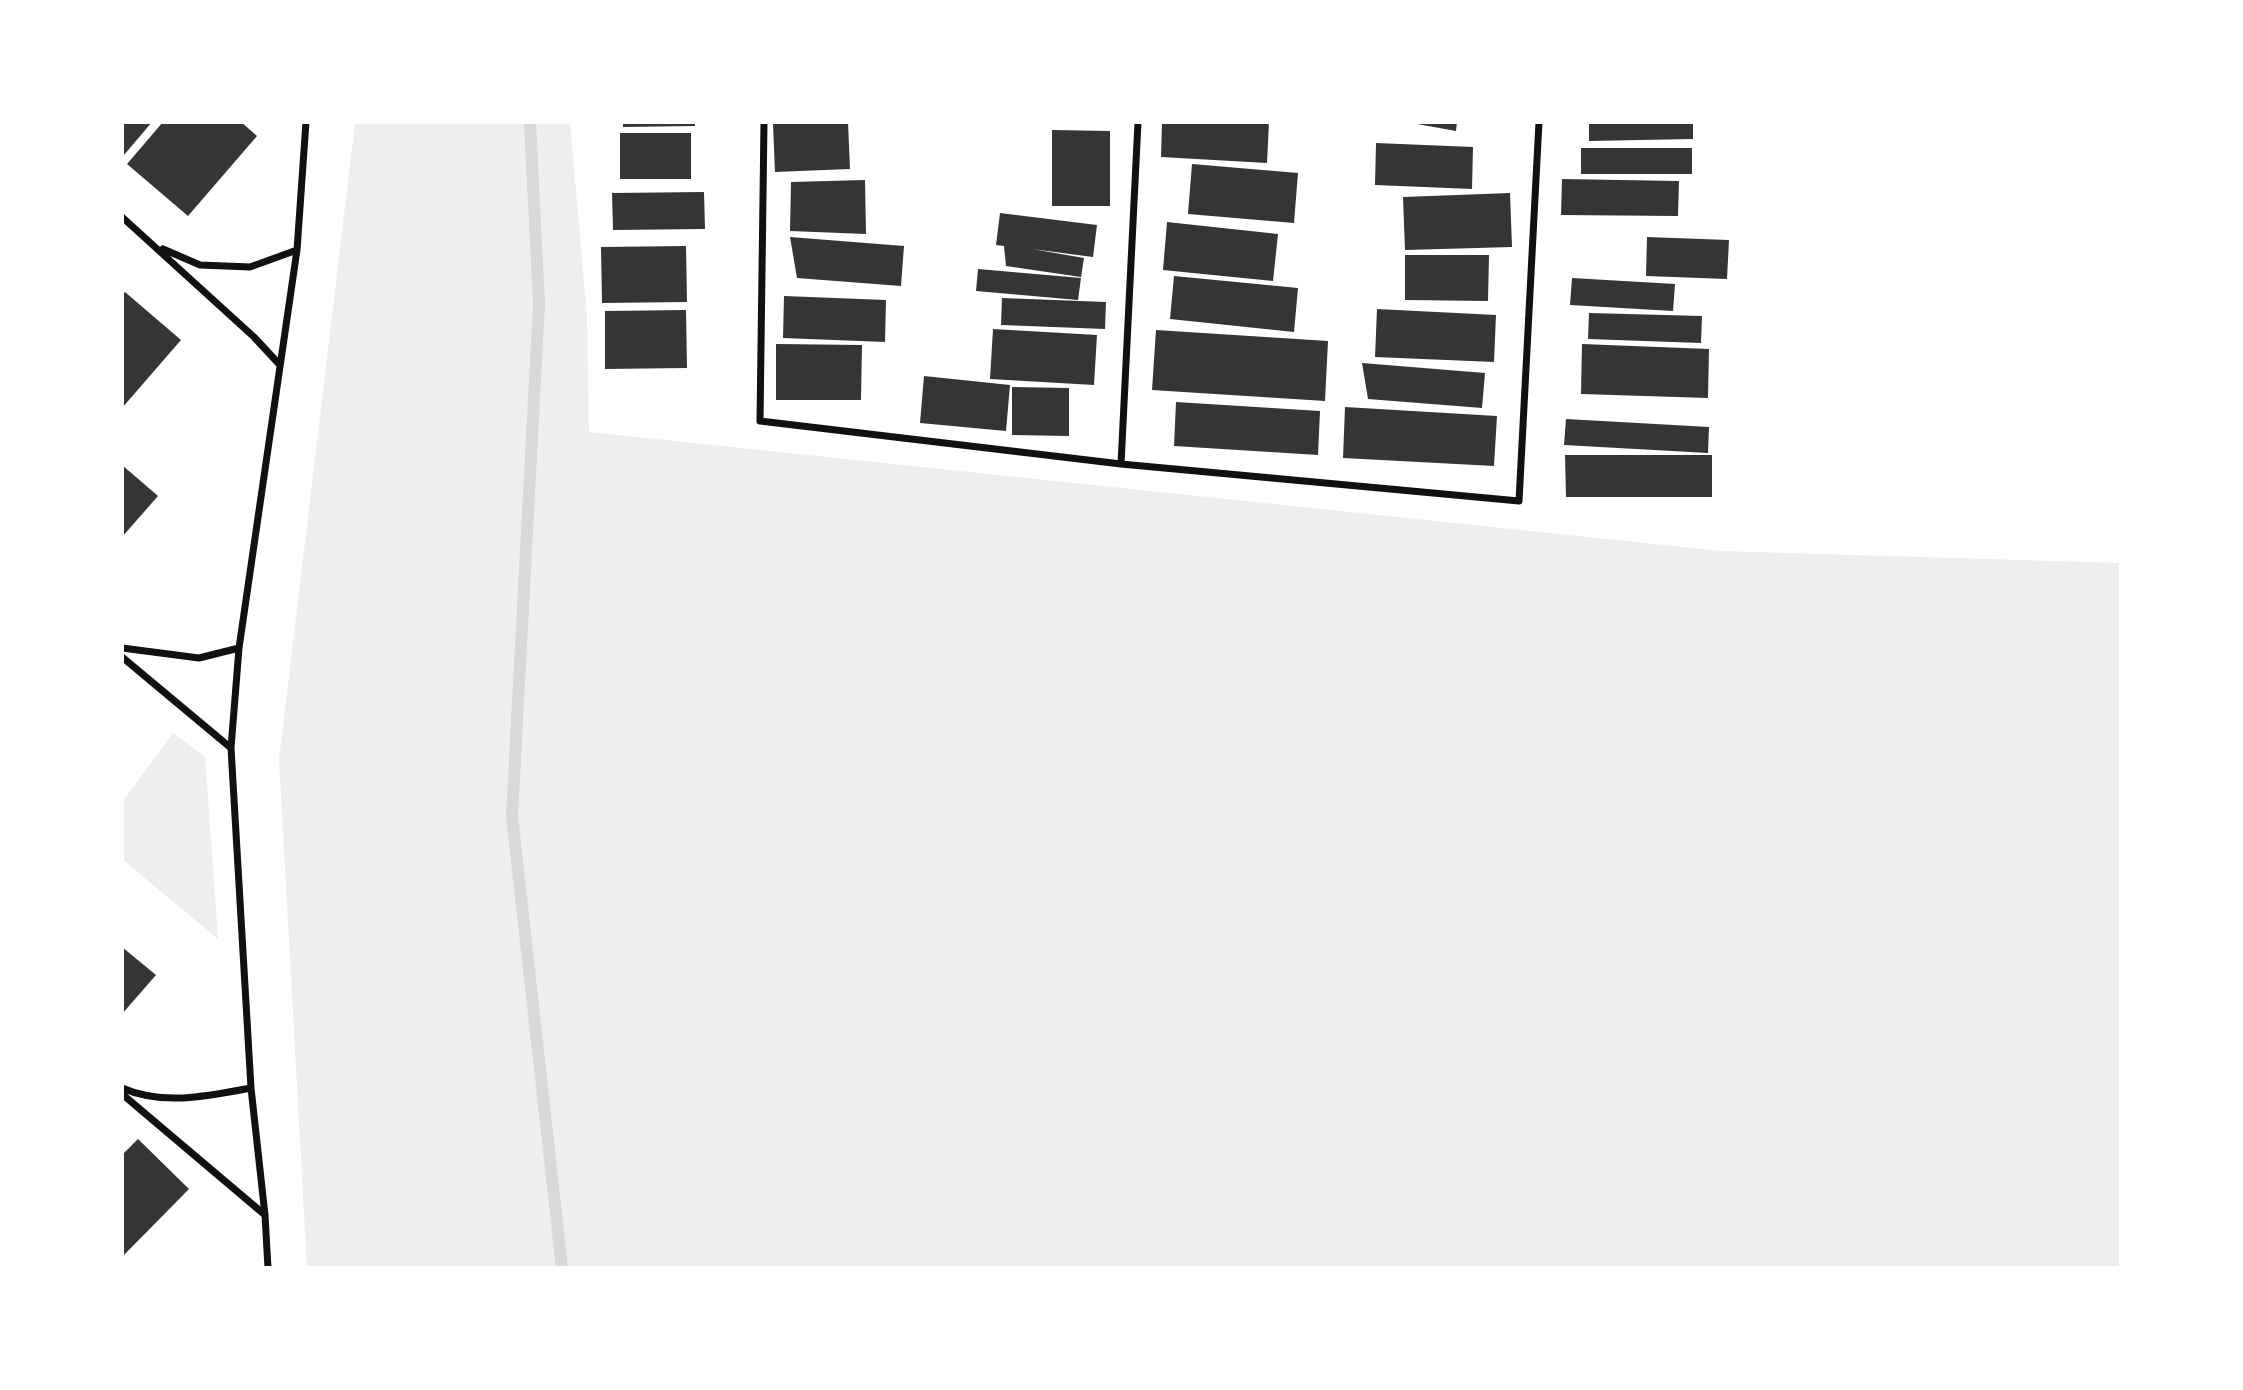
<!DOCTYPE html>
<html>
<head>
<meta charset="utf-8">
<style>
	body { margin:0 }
	#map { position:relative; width:2243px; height:1390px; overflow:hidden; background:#fff; font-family:"DejaVu Sans",sans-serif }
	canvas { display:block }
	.frame { position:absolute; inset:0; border:124px solid #fff; pointer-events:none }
</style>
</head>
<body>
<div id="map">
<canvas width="2243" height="1390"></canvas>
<div class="frame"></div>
</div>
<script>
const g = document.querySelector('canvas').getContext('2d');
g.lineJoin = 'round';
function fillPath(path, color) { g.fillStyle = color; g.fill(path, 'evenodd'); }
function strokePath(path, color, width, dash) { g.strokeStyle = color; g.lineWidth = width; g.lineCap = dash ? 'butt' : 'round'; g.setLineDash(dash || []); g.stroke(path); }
fillPath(new Path2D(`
	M355,123H570L587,316L589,432L1721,551L2120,563V1267H307L279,760Z
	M173,733L205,757L218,939L123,860V801Z`), '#eee');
strokePath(new Path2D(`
	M530,122L539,304L512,816L562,1268`), '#d9d9d9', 12);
fillPath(new Path2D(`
	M122,122H152L124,155L122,153Z
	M163,122H241L257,136L188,216L127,164Z
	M623,122H695V126L623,127Z
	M848,122L850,169L775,172L773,124Z
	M1162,122H1269L1267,163L1161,157Z
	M1406,122H1457L1456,131Z
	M1589,122H1693V139L1589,141Z
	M1052,130L1110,131V206H1052Z
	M620,133H691V179H620Z
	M1376,143L1473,147L1472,189L1375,185Z
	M1581,148H1692V174H1581Z
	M1192,164L1298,173L1294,223L1188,214Z
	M1562,179L1679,181L1678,216L1561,215Z
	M865,180L866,234L790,231L791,182Z
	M704,192L705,229L613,230L612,193Z
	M1510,193L1512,247L1405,250L1403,197Z
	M1000,213L1097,225L1093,257L1032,249L1084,258L1081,277L1006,266L1004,246L996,245Z
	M1167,222L1278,234L1273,281L1163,270Z
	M790,237L904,246L901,286L797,278Z
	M1647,237L1729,240L1727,279L1646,276Z
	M686,246L687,302L602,303L601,247Z
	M1405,255H1489L1488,301L1405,300Z
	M978,269L1081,278L1078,300L976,291Z
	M1174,276L1298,288L1294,332L1170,319Z
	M1572,278L1675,284L1673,311L1570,305Z
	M125,292L181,340L122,408V295Z
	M784,296L886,300L885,342L783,338Z
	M1002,298L1106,302L1105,329L1001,325Z
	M1377,309L1496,315L1494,362L1375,357Z
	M686,310L687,368L605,369V311Z
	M1589,313L1702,316L1701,343L1588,339Z
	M993,329L1097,335L1094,385L990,379Z
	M1156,330L1328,341L1325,401L1152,390Z
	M776,344L862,345L861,400H776Z
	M1582,344L1709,349L1708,398L1581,394Z
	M1362,363L1485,373L1482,408L1368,399Z
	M924,376L1010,385L1006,431L920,423Z
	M1012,387L1069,388V436L1012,435Z
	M1176,402L1320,411L1318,455L1174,446Z
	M1345,407L1497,416L1494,466L1343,458Z
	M1566,419L1709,427L1708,453L1564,445Z
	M1565,455H1712V497H1566Z
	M122,465L158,496L122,537Z
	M122,947L156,975L122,1014Z
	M138,1139L189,1189L122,1257V1155Z`), '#353535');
strokePath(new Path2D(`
	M764,122L760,421L1121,464L1519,501L1539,122
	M122,217L254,337L279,364
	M163,249L200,265L250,267L297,250
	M1121,464L1138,122
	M122,648L199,658L239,648
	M122,657L231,748
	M122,1088C163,1106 209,1096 251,1088
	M122,1094L265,1215
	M268,1268L265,1215L251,1088L231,748L239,648L297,250L306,122`), '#111', 7);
</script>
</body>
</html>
